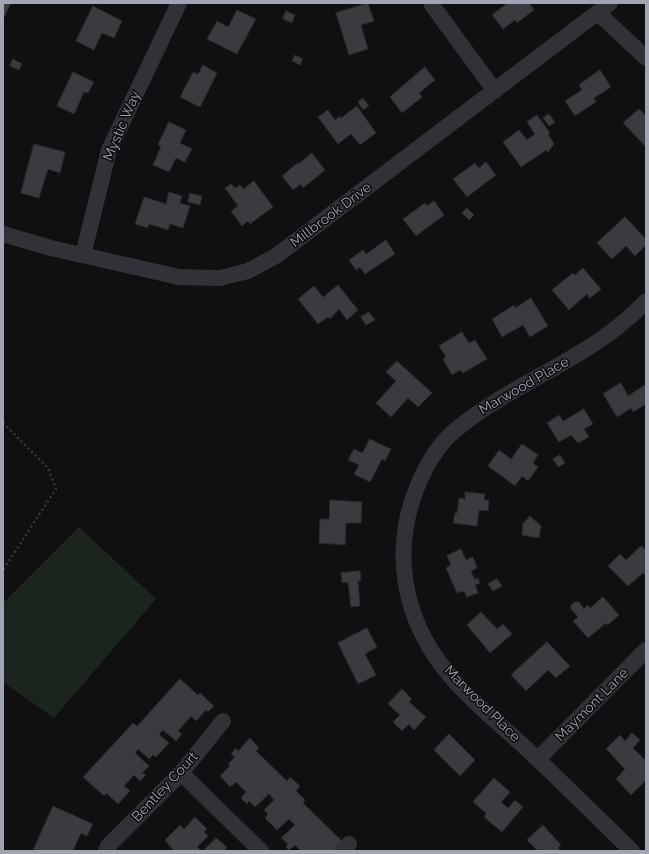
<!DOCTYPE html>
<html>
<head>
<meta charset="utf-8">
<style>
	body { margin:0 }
	#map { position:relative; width:649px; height:854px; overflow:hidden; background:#101012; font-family:Raleway,sans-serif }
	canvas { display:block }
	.frame { position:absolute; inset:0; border:4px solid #a1a5b3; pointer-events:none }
</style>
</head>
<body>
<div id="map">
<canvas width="649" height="854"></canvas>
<div class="frame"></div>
</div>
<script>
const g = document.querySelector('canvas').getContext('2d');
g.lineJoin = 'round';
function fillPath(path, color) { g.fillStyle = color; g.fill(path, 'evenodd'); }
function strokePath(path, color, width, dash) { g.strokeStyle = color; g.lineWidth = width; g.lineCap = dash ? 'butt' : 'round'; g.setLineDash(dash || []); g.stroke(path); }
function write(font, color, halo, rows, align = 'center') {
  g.font = font + ' Raleway,sans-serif'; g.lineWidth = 3; g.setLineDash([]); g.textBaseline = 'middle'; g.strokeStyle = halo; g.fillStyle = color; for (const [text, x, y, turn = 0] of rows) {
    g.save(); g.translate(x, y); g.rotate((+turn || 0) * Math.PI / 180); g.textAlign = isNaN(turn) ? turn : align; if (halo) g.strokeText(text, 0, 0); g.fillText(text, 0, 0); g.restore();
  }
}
fillPath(new Path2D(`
	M79,527L156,599L54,718L3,682V603Z`), '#1c241e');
const building = new Path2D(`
	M3,3H11L3,19Z
	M368,3L374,21L361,25L368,49L349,55L336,13Z
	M508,3H529L534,10L517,23L515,20L503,29L492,15Z
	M93,6L122,21L114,38L102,33L94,50L76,41Z
	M237,10L256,19L237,54L207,39L217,21L228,27Z
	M286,11L295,15L292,23L283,19Z
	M295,55L303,59L300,65L292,61Z
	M13,59L22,64L19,70L10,66Z
	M203,65L217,73L200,107L180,97L193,72L198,74Z
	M425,67L435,80L419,93L422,97L402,113L390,97Z
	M600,70L611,87L594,98L596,102L575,116L565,101L582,90L579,85Z
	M73,72L94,82L88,93L84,92L74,114L57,106Z
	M363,98L369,106L363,110L358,102Z
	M357,106L376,133L360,145L351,134L338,144L318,117L328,110L335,120L340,116L341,118Z
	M639,109L646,116V147L623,123Z
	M549,114L555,122L549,126L543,118Z
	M537,115L550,133L548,134L554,144L548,152L546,150L521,167L503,142L519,130L527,140L535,134L527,122Z
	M169,122L186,130L180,143L192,149L185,162L176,158L169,172L153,165L161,146L158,145Z
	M34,144L65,152L60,173L48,169L39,198L21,193Z
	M312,153L325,170L303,188L301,184L293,190L282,176L297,163L298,164Z
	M486,162L496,175L467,197L453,179L475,163L479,168Z
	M254,181L273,207L250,224L248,221L242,226L231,211L238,206L225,188L231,184L235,188L240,185L243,189Z
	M169,192L182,196L180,203L190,206L183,228L170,224L168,230L149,224L148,228L135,224L144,197L166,204Z
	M190,193L202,196L200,205L188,202Z
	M434,201L444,215L416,236L403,219L425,203L427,206Z
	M467,208L474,215L469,220L462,213Z
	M625,217L646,239V245L635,256L626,246L612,259L597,243Z
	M386,240L395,254L365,274L360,267L356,270L349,260L363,250L366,254Z
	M583,268L601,289L590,298L587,294L569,310L552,290L573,273L575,275Z
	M338,285L358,310L347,320L339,309L330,319L328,317L318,324L298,299L314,286L323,297Z
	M531,298L548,326L530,337L523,325L502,337L492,319L514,305L515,308Z
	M369,312L375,320L366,325L361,317Z
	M462,332L469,343L475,340L487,359L463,373L460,370L452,375L443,359L446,357L439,346Z
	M397,361L432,393L418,407L408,398L391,417L376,403L396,381L386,372Z
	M621,383L628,396L646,384V404L633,412L631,408L617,417L603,394Z
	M584,409L593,424L584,429L589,437L578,443L571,435L559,442L547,423L559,415L563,421Z
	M370,439L391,449L385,461L382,459L370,482L354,474L359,465L348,460L354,449L362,453Z
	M522,444L538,455L533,463L538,467L528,481L522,476L515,486L488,466L499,450L511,459Z
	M560,455L565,463L558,467L553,459Z
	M465,492L485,494L484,500H489L488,511L479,510L477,526L453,523L455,513H457L459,498L465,499Z
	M330,500L362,502L361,523H346L345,545L319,543L320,519H329Z
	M530,516L541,526L539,538L522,535L523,524Z
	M641,546L646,550V576L643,573L628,586L608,566L620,554L626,560Z
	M461,549L466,560L473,557L477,568L471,571L475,580L478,578L480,583L475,585L478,593L467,597L464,591L457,593L446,568L451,565L447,556Z
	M360,571L361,581H358L360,606L351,607L348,582L342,583L341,573Z
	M497,579L502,586L493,591L488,584Z
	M603,597L619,615L608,625L606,623L588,638L573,621L578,617L571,609V605L575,602H579L584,609L588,605L590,608Z
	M481,612L497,629L503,624L512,634L490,653L467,625Z
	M367,628L377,647L365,654L376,675L358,684L338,643Z
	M547,642L570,666L556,678L548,670L526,691L511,675Z
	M180,679L198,695L200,693L214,706L208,712L206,710L196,721L191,716L178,731L182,734L176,741L163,730L159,734L169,743L156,757L153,755L149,759L138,749L135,753L149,766L142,773L146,775L140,781L134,775L124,786L130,791L118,804L106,793L104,796L83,777L133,723L137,726Z
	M402,689L412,699L409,702L426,717L414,730L409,724L402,731L393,722L400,715L388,704Z
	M632,733L640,740L633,748L646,761V780L631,795L616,779L625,769L606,749L620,735L625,741Z
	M449,734L475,760L460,776L434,750Z
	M250,738L259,748L256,751L287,781L290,777L300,786L296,791L305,800L303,803L346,845L339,851H301L295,845L289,850L286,847L288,844L281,838L295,825L289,819L277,830L265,818L268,814L264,810L274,800L269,794L255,807L249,801L247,804L241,798L246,792L236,782L230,787L220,776L230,766L228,764L235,757L231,754L236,748L238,751Z
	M494,778L510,792L501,802L508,808L515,800L523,807L502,832L484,817L486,813L473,802Z
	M53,806L93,824L87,836L81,833L73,851H33Z
	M195,817L207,829L204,832L208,836L197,847L202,851H174L165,840L180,825L184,829Z
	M543,825L561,845L558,848L561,851H538L527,840Z
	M216,838L227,847L224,851H203Z`);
fillPath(building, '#3a3a3f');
strokePath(building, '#2a2a2e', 1);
strokePath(new Path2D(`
	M3,423L48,468L56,489L3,570`), '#37383e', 2.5, [2, 3]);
strokePath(new Path2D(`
	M432,5L495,91
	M598,13L646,58
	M3,234L51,248L179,277L220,278L248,271L276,256L610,3
	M83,255L109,150L179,3
	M538,759L646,650
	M181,773L261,851
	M106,851L108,846L181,773L223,721
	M342,851L349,844
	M632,851C598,818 565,785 531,753C499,723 460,693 435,656C404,610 395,554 412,501C421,474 436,445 458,428C517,380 593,358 646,301`), '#313137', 16);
write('14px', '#a1a5b3', '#0b0b0d', [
	["Mystic Way",122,126,-67],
	["Millbrook Drive",331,215,-37],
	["Marwood Place",524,386,-30],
	["Marwood Place",482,704,45],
	["Maymont Lane",592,705,-45],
	["Bentley Court",165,787,-47]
]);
</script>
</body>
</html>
